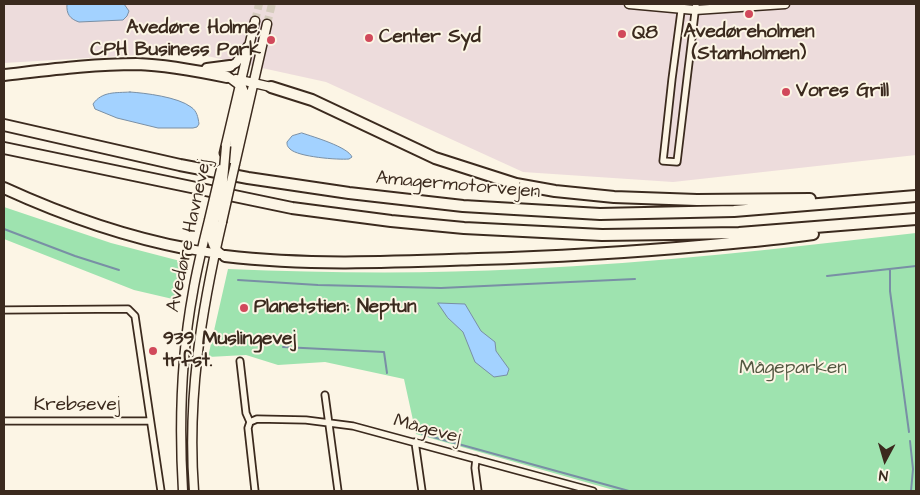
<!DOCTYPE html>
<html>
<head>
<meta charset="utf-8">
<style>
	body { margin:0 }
	#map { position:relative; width:920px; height:495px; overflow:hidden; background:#fcf5e5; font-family:"Architects Daughter",sans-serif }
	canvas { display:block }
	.frame { position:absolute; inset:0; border:5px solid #3b2a1e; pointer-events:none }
	.north { position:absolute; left:860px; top:435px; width:50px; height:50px; -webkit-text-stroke:4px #fcf5e5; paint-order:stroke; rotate:186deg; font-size:14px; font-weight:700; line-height:20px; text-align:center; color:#3b2a1e }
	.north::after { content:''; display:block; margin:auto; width:18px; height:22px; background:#3b2a1e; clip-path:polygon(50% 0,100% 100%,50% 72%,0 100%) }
</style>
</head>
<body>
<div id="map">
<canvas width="920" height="495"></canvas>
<div class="frame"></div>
<div class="north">N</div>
</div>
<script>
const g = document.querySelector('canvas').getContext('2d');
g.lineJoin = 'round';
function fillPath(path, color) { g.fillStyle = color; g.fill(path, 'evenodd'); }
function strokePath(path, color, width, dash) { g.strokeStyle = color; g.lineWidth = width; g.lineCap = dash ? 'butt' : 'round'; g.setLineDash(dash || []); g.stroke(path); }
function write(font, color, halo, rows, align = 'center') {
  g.font = font + ' "Architects Daughter",sans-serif'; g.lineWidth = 4; g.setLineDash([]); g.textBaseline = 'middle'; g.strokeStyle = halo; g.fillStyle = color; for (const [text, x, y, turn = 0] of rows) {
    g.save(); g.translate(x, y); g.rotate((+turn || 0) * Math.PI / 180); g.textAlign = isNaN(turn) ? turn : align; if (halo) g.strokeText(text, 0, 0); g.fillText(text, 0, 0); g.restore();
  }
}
fillPath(new Path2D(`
	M4,4H916V155L673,182L523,172L326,82L189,52L4,63Z`), '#eddcdc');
fillPath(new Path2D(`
	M4,207L111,243L184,262L177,300L134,290L4,239Z
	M916,233V491H617L416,434L404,379L325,362L278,365L246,355L208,357L228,269C327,273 425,274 524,269C655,263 786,248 916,233Z`), '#9ee3af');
const water = new Path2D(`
	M67,4H124L129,11L127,16L123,20L79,22C70,19 66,14 67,4Z
	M130,92C145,93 178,97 191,107C197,111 198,117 199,124L197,127L193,128H158L117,118L95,109L93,104C102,91 116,93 130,92Z
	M302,133C314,137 348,147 352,157L349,159C338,160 298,157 290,149C287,146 287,145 287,142L292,136Z
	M438,303L465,304L481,331L495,342L496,351L509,369L507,375L494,377L475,362L463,332L448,318Z`);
fillPath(water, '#a3d2ff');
strokePath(water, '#798fa5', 1);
strokePath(new Path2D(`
	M4,229L75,256L119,270
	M890,269V291L909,432
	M827,276L916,266
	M238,280L318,285L441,288L635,279
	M283,347L384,352L387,373
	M422,434L629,491
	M910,441L913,469L911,491`), '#798fa5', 2);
strokePath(new Path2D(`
	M255,21L259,4
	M267,24L272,4`), '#d5ccbd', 8, [8, 4]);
const street = new Path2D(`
	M682,4L672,79L663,161L677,162L696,4
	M4,310L128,309L135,316L161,491
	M240,361L246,413L250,422L248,428L255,491
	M325,395L338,491
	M4,421H150
	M250,422L257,419L306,420L353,426L593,491
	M415,442L422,491
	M476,459L475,468L478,491`);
const secondary = new Path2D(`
	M629,4L695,10L785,4
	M230,66L236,63L248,46
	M230,78L242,87L245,94L231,160
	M236,79L271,87
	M224,153L255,21
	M235,164L267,24
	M214,221C210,237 209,248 225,256
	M189,249L219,254
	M183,491C179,425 181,357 193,292C197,268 203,244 209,220
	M194,491C187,399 201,312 222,222`);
const highway = new Path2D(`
	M207,69L230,66
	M4,75C48,70 92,64 137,64C167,65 198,71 227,77
	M271,87L312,100L435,158L516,184L555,191L614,197L697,200L810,199
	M4,125L180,165L248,178L349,193L463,206L600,214L734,211L916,196
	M4,148L292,208L391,221L464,228L602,235L739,233L916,219
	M4,188C63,215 125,237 189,249
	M225,256C309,266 394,262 478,259C556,257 634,252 711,245C745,242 779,239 813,234`);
strokePath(street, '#3b2a1e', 9);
strokePath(secondary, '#3b2a1e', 11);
strokePath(highway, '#3b2a1e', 14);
strokePath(street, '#fcf5e5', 5.5);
strokePath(secondary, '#fcf5e5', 8);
strokePath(highway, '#fcf5e5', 10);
const secondaryBridge = new Path2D(`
	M209,220L221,169
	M214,221L223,181L226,146
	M222,222L235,164`);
strokePath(secondaryBridge, '#3b2a1e', 11, []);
strokePath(secondaryBridge, '#fcf5e5', 8);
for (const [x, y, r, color] of [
	[749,14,5,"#d1495b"],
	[622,34,5,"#d1495b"],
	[369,38,5,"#d1495b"],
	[271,40,5,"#d1495b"],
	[786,92,5,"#d1495b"],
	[244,308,5,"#d1495b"],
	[153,351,5,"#d1495b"]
]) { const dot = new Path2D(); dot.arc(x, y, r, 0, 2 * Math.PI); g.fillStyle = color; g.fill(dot); strokePath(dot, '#fcf5e5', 2); }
write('bold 19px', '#3b2a1e', '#fcf5e5', [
	["Avedøre Holme,",261,29,"right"],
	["CPH Business Park",261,51,"right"],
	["Avedøreholmen",749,33,"center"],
	["(Stamholmen)",749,55,"center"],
	["Q8",632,34],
	["Center Syd",379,38],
	["Vores Grill",796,92],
	["Planetstien: Neptun",254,308],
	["939 Muslingevej",163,340],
	["trfst.",163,362]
], 'left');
write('19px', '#3b2a1e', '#fcf5e5', [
	["Amagermotorvejen",458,186,5],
	["Avedøre Havnevej",190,236,-78],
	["Krebsevej",77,406],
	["Mågevej",427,430,15]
]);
write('19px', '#545842', '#fcf5e5', [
	["Mågeparken",793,369]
]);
</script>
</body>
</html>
